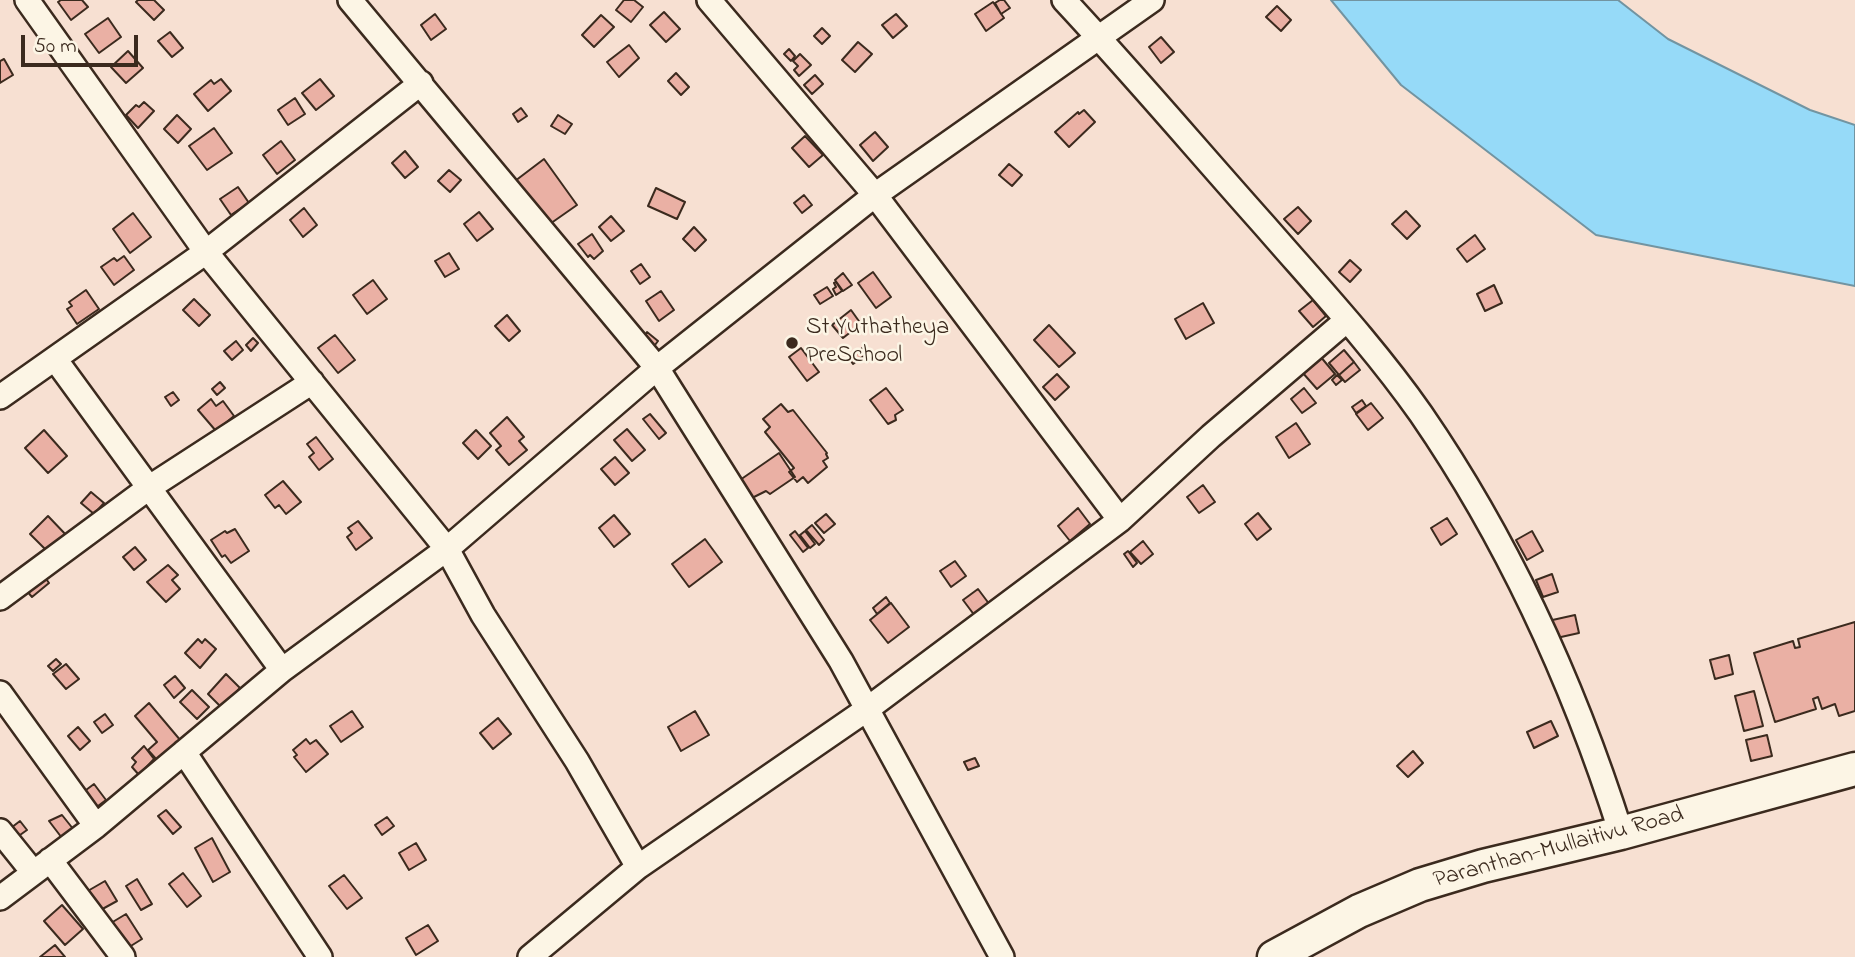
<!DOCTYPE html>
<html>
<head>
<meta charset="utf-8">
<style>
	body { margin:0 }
	#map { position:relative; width:1855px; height:957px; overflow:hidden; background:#f7e0d2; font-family:"Indie Flower",sans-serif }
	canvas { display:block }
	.scale { position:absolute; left:21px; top:35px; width:117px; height:32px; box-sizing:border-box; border:4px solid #3b2a1e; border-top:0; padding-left:9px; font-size:21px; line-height:24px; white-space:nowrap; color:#3b2a1e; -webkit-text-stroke:5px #fcf5e5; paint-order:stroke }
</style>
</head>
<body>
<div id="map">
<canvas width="1855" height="957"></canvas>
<div class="scale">50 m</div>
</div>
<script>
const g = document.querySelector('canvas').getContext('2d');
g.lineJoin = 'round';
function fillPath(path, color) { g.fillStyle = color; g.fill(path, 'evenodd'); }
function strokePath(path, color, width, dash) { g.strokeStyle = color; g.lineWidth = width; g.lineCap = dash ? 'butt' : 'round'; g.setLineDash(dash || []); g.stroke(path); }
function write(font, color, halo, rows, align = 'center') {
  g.font = font + ' "Indie Flower",sans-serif'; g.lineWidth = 5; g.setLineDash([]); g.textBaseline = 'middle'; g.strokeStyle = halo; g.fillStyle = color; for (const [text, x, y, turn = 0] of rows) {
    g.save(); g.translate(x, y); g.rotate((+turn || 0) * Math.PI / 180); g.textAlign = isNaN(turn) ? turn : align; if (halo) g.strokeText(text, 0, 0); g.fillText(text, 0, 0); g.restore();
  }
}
const water = new Path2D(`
	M1331,0H1618L1668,39L1810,110L1855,125V286L1596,235L1401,85Z`);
fillPath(water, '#96daf8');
strokePath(water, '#7294a1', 2);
const building = new Path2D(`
	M61,0H82L88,7L71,20L58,2Z
	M138,0H154L164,10L154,20L136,2Z
	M624,0H634L643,7L631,22L616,10Z
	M1000,0H1004L1010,8L1001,14L995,3Z
	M993,2L1004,18L986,31L975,14Z
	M1277,6L1291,20L1281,31L1266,17Z
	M664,12L680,29L666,42L650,25Z
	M435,14L446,29L431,40L421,25Z
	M896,14L907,26L893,38L882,25Z
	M601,15L614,27L594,47L582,35Z
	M108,18L121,37L99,53L85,34Z
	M822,28L830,36L822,44L814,36Z
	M170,32L183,48L172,57L158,41Z
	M1161,37L1174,52L1161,63L1149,47Z
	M858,42L872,54L855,72L842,60Z
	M629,45L639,58L619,77L607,62Z
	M789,49L795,56L791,61L784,54Z
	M128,51L143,68L126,83L111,67Z
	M800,54L811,65L799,76L794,70L798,66L793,61Z
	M4,59L13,75L0,83V61Z
	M676,73L689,87L681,95L668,81Z
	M815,75L823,84L812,94L804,85Z
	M221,79L231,91L208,111L194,94L211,80L214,84Z
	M320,79L334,96L316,110L302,93Z
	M295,98L305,114L288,125L278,110Z
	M144,102L154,111L138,128L126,115L136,105L139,107Z
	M521,108L527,116L518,122L513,114Z
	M1084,110L1095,122L1069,147L1055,132L1078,112L1079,114Z
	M177,115L191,129L178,143L164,129Z
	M558,115L572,124L565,134L551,126Z
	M214,128L232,153L207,170L189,146Z
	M875,132L888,147L873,161L860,145Z
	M805,136L823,155L809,167L792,148Z
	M281,141L295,160L277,174L263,155Z
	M405,151L418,167L405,178L392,163Z
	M544,159L577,205L547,226L515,181Z
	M1009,164L1022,175L1012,186L999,175Z
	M449,170L461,180L450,192L438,181Z
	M238,187L249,203L231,215L220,199Z
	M656,188L685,202L677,219L648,206Z
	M804,195L812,205L802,213L794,203Z
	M1298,207L1311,221L1298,234L1284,219Z
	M304,208L317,225L303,237L290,220Z
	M1406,211L1420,226L1407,239L1392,224Z
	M479,212L493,229L477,241L464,224Z
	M133,213L151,237L130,253L113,229Z
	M611,216L624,231L611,241L599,227Z
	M694,227L706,240L695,251L683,239Z
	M592,234L603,251L594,259L590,255L588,257L578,244Z
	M1475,235L1485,249L1467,262L1457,249Z
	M449,253L459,269L445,277L435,261Z
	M124,256L134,270L114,285L101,267L114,258L117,261Z
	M1350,260L1361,270L1350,282L1339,272Z
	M641,264L650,277L640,284L631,271Z
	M873,272L891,297L876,308L858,283Z
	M843,273L852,285L843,291L835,280Z
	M373,280L387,299L367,314L353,295Z
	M836,282L842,291L836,295L833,289L836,287L834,283Z
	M1494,285L1502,303L1485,311L1477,294Z
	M827,287L833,296L820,304L814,295Z
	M86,290L99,309L77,324L67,309L72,306L69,302Z
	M661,291L674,310L659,321L646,301Z
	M194,299L210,315L199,326L183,310Z
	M1313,300L1326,316L1313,327L1299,311Z
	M1203,303L1214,323L1186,339L1175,319Z
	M851,310L861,324L843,338L832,325Z
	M507,315L520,331L509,341L495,326Z
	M1049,325L1075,353L1059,367L1034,340Z
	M647,332L658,341L652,349L641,340Z
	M335,335L355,360L338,373L318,348Z
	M253,338L258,343L251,351L246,345Z
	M236,341L243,350L232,360L224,351Z
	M865,346L869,352L853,364L849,358Z
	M801,348L819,372L807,381L789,357Z
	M1344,350L1354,362L1339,375L1329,363Z
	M1320,356L1335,374L1317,389L1302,372Z
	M1354,362L1360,370L1345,382L1339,375Z
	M1057,374L1069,387L1055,400L1043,387Z
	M1337,375L1342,380L1336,385L1332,380Z
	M220,382L225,388L217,395L212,389Z
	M886,388L903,410L895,415L896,420L888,424L870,400Z
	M1304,388L1316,403L1302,413L1291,399Z
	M173,392L179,400L171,406L165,397Z
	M211,399L216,406L223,401L234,416L216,431L198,410Z
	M1362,400L1366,406L1356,413L1352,407Z
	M1371,403L1383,418L1368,430L1356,414Z
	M781,404L788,412L793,410L827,453L826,454L828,458L823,461L827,467L808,483L803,477L797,482L789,472L794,468L765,432L770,427L763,419Z
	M650,414L666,433L659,439L643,419Z
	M507,417L524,437L519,441L527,450L509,465L496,450L501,446L490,433Z
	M1296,423L1310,444L1289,458L1276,437Z
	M627,429L645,450L632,461L614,440Z
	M44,430L67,456L48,473L25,448Z
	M476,430L491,446L478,459L463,443Z
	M316,437L333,459L319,470L309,457L314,453L307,444Z
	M779,453L795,477L770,494L766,491L750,499L740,480Z
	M615,457L629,473L615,485L601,469Z
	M283,481L301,502L286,514L279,505L275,508L265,495Z
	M1203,485L1215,502L1199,513L1187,497Z
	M91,492L104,503L94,514L81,503Z
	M1078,508L1090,524L1070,541L1058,526Z
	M1258,513L1271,529L1257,540L1245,524Z
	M826,514L835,524L824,533L815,523Z
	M614,515L630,534L614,547L599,528Z
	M48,516L68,537L50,554L30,534Z
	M1447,518L1457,534L1441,545L1431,528Z
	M358,521L372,538L356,550L347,537L352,533L348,528Z
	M812,525L824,540L819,545L806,530Z
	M235,529L249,551L231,563L225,555L222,557L211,540L225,531L227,533Z
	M795,531L808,548L803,552L790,535Z
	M805,531L815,544L810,548L800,535Z
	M1532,531L1543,551L1527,560L1516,540Z
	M705,539L722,562L689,587L672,564Z
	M1143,541L1153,554L1141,564L1130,552Z
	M135,547L146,560L134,570L123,557Z
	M1128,551L1137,563L1133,567L1124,554Z
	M955,561L966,576L951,587L940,571Z
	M168,565L178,575L172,580L180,589L166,602L147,582Z
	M1552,574L1558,592L1543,597L1536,580Z
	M44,576L49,583L32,597L26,590Z
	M978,589L990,605L975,616L963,600Z
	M886,597L890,603L877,614L873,608Z
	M891,603L909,627L888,643L870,620Z
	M1575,615L1579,633L1552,639L1548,621Z
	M1855,622V711L1839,716L1835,704L1822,709L1818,697L1813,699L1816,709L1775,722L1754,653L1793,641L1795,648L1800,647L1798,639Z
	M198,639L202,643L205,639L216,649L200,668L185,653Z
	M1729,655L1733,674L1715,679L1710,660Z
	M56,659L61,664L53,671L48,666Z
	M66,664L79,679L66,689L53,674Z
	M226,674L240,688L222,708L208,694Z
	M175,676L185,688L174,698L164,685Z
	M192,690L209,707L197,719L180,702Z
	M1754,691L1763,726L1744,731L1735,696Z
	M149,703L181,741L157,760L148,750L157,742L135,716Z
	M352,711L363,727L341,742L330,726Z
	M695,711L709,735L681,751L668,727Z
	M105,714L113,725L102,733L94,722Z
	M498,718L511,734L493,749L480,733Z
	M1551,721L1558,736L1534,748L1527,732Z
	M78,727L90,741L80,750L68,736Z
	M1767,735L1772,756L1751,761L1746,740Z
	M306,739L310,744L316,740L328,754L306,772L294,757L297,755L293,750Z
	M144,746L154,759L139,775L132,767L136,762L132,758Z
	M1413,751L1423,763L1408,777L1397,766Z
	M975,758L979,766L968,770L964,762Z
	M94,784L106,800L90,812L78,796Z
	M166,810L181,827L173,834L158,816Z
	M62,815L74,830L62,838L49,821Z
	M387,817L394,826L382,835L375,825Z
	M20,821L27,830L13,840L7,831Z
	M212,838L230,872L213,882L195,848Z
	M416,843L426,860L409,870L399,853Z
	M183,873L201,896L187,907L169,884Z
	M344,875L362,898L347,909L329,886Z
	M137,879L152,904L141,910L126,886Z
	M105,881L117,901L97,912L86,892Z
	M62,905L83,929L65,945L44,921Z
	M126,914L142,939L126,949L111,923Z
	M428,925L438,941L416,955L406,938Z
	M55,945L65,957H40Z`);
fillPath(building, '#eab0a4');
strokePath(building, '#3b2a1e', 2);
const minor = new Path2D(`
	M27,0L206,252L447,549L483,615L577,761L638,867L530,957
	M350,0L657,368L841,661L1002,957
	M709,0L875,195L1120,520
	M1064,0C1133,74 1198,151 1265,226C1318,287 1374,347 1421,414C1509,542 1574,685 1621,833
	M55,359L282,670
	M0,397L206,252L421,83
	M0,598L150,487L312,382
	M0,693L96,826
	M184,752L320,957
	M0,831L33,872
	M50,860L123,957
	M638,867L866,710L1120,520L1211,436L1347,320
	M0,898L96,826L282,670L447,549L657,368L875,195L1152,0`);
const highway = new Path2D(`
	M1274,957L1359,911L1420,885L1483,866L1621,833L1855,769`);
strokePath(minor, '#3b2a1e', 28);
strokePath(highway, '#3b2a1e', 37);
strokePath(minor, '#fcf5e5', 23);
strokePath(highway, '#fcf5e5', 32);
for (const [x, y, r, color] of [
	[792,343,7,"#3b2a1e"]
]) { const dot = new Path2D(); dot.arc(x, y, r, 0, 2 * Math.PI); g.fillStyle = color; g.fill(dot); strokePath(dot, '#fcf5e5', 2.5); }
write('24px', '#3b2a1e', '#fcf5e5', [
	["St Yuthatheya",806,329],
	["PreSchool",806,357]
], 'left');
write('24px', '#3b2a1e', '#fcf5e5', [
	["Paranthan-Mullaitivu Road",1559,849,-15]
]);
</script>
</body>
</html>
